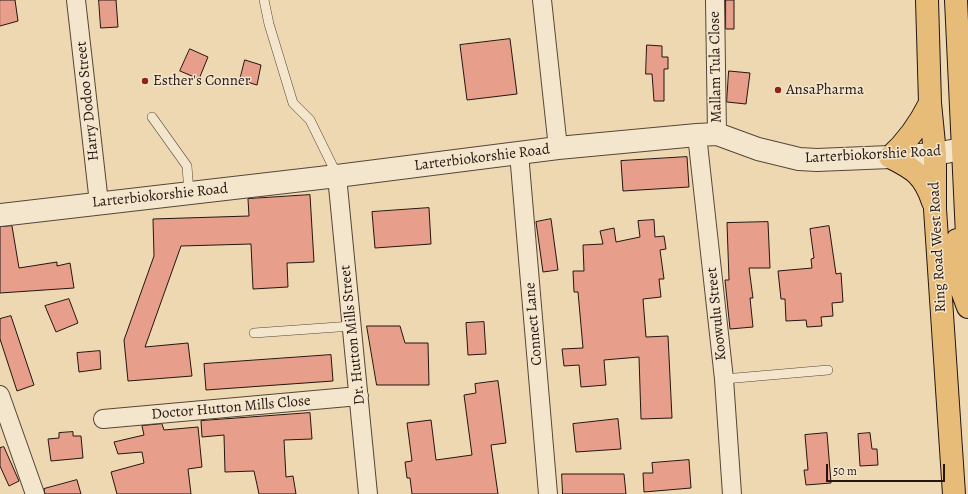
<!DOCTYPE html>
<html>
<head>
<meta charset="utf-8">
<style>
	body { margin:0 }
	#map { position:relative; width:968px; height:494px; overflow:hidden; background:#eed8b2; font-family:Alegreya,serif }
	canvas { display:block }
	.scale { position:absolute; left:826px; top:464px; width:119px; height:18px; box-sizing:border-box; border:2px solid #241510; border-top:0; padding-left:5px; font-size:12px; line-height:14px; white-space:nowrap; color:#241510; -webkit-text-stroke:3px #f4e6cd; paint-order:stroke }
</style>
</head>
<body>
<div id="map">
<canvas width="968" height="494"></canvas>
<div class="scale">50 m</div>
</div>
<script>
const g = document.querySelector('canvas').getContext('2d');
g.lineJoin = 'round';
function fillPath(path, color) { g.fillStyle = color; g.fill(path, 'evenodd'); }
function strokePath(path, color, width, dash) { g.strokeStyle = color; g.lineWidth = width; g.lineCap = dash ? 'butt' : 'round'; g.setLineDash(dash || []); g.stroke(path); }
function write(font, color, halo, rows, align = 'center') {
  g.font = font + ' Alegreya,serif'; g.lineWidth = 3; g.setLineDash([]); g.textBaseline = 'middle'; g.strokeStyle = halo; g.fillStyle = color; for (const [text, x, y, turn = 0] of rows) {
    g.save(); g.translate(x, y); g.rotate((+turn || 0) * Math.PI / 180); g.textAlign = isNaN(turn) ? turn : align; if (halo) g.strokeText(text, 0, 0); g.fillText(text, 0, 0); g.restore();
  }
}
const building = new Path2D(`
	M0,0H15L18,21L0,26Z
	M99,0H116L118,27L101,28Z
	M726,0H734V29H726Z
	M510,39L517,94L467,100L460,45Z
	M647,45L662,46V57H668V69H664V101H654L652,74H646Z
	M190,49L208,57L199,79L180,71Z
	M245,60L261,65L257,85L240,80Z
	M729,71L750,73L746,104L727,102Z
	M687,157L689,187L623,191L621,161Z
	M310,195L314,262L287,263L288,287L253,289L251,244L181,246L145,347L188,343L192,376L128,381L124,340L154,256L153,219L249,216L248,199Z
	M429,208L431,244L375,248L372,212Z
	M551,219L558,270L543,272L536,222Z
	M654,220L655,237L664,236L666,249L660,250L664,279H659L661,297L643,299L646,337L668,336L672,418L641,419L639,357L604,360L606,385L581,387L579,365L564,366L562,349L583,348L578,292H574L573,271H584L583,245L603,244L600,231L614,228L616,242L640,237L638,221Z
	M768,222L770,268H749L753,298H750L753,327L730,329L725,280H729L727,223Z
	M12,226L19,268L57,262V266L70,263L74,288L0,293V227Z
	M829,226L836,274L841,273L843,302L832,303L833,316L821,317L822,326L807,327L806,320L786,321L785,299H781L778,271L812,268L811,259L814,258L810,229Z
	M69,299L78,323L56,332L45,306Z
	M11,316L34,385L17,391L0,339V319Z
	M484,322L486,354L468,355L466,323Z
	M367,326H400L405,343H428L429,385H377Z
	M100,351L101,369L79,372L77,353Z
	M331,355L333,381L206,390L204,364Z
	M498,381L506,443L491,445L498,494H412L410,478H407L405,462L412,461L407,423L431,420L436,460L472,455L464,395L476,393L475,384Z
	M310,413L312,439L284,440L286,477L293,476L296,494H259L254,471L225,472L224,435L202,437L201,421Z
	M618,419L621,449L576,452L573,424Z
	M162,424L164,430L198,427L202,467L188,469L191,494H117L111,472L144,463L142,452L118,454L114,442L144,435L142,426Z
	M73,432V436H81L83,458L51,461L48,439L59,438V433Z
	M827,433L831,483L806,485L804,470H808L805,435Z
	M870,433L872,449H877L878,465L860,466L858,434Z
	M4,447L19,481L9,486L0,466V448Z
	M689,460L691,488L644,492L643,473H653L652,463Z
	M562,474H624L626,494H563Z
	M77,480L81,494H45L44,489Z`);
fillPath(building, '#e79e8a');
strokePath(building, '#241510', 1);
const service = new Path2D(`
	M264,0L269,24L293,103L310,120L337,175
	M152,117L187,166L189,193
	M254,333L352,326
	M724,379L828,370`);
const minor = new Path2D(`
	M76,0L99,203
	M542,0L558,148
	M715,0L717,134
	M697,135L724,379L732,494
	M519,153L548,494
	M337,176L368,494
	M0,395L35,494
	M103,419L359,396`);
const tertiary = new Path2D(`
	M0,215L337,176L558,148L697,135L717,134L758,149L799,159L817,160L890,157L935,154L962,149`);
const primary = new Path2D(`
	M927,0L930,103L935,154V209L954,494
	M956,0L968,257
	M930,103C919,125 908,141 890,157C914,169 924,175 933,202
	M957,240L961,288L968,307`);
strokePath(service, '#564638', 10);
strokePath(minor, '#564638', 20);
strokePath(tertiary, '#564638', 24);
strokePath(primary, '#241510', 24);
strokePath(service, '#f4e6cd', 9);
strokePath(minor, '#f4e6cd', 18);
strokePath(tertiary, '#f4e6cd', 22);
strokePath(primary, '#e7bc79', 22);
for (const [x, y, r, color] of [
	[145,81,4,"#8f2418"],
	[778,90,4,"#8f2418"]
]) { const dot = new Path2D(); dot.arc(x, y, r, 0, 2 * Math.PI); g.fillStyle = color; g.fill(dot); strokePath(dot, '#f4e6cd', 1.5); }
write('15px', '#241510', '#f4e6cd', [
	["Mallam Tula Close",716,67,-91],
	["Harry Dodoo Street",88,101,-96],
	["Larterbiokorshie Road",873,155,-3],
	["Larterbiokorshie Road",482,158,-7],
	["Larterbiokorshie Road",160,196,-6],
	["Ring Road West Road",938,247,-93],
	["Koowulu Street",717,314,-96],
	["Connect Lane",534,324,-95],
	["Dr. Hutton Mills Street",353,335,-96],
	["Doctor Hutton Mills Close",231,408,-5]
]);
write('15px', '#241510', '#f4e6cd', [
	["Esther's Conner",153,81],
	["AnsaPharma",786,90]
], 'left');
</script>
</body>
</html>
